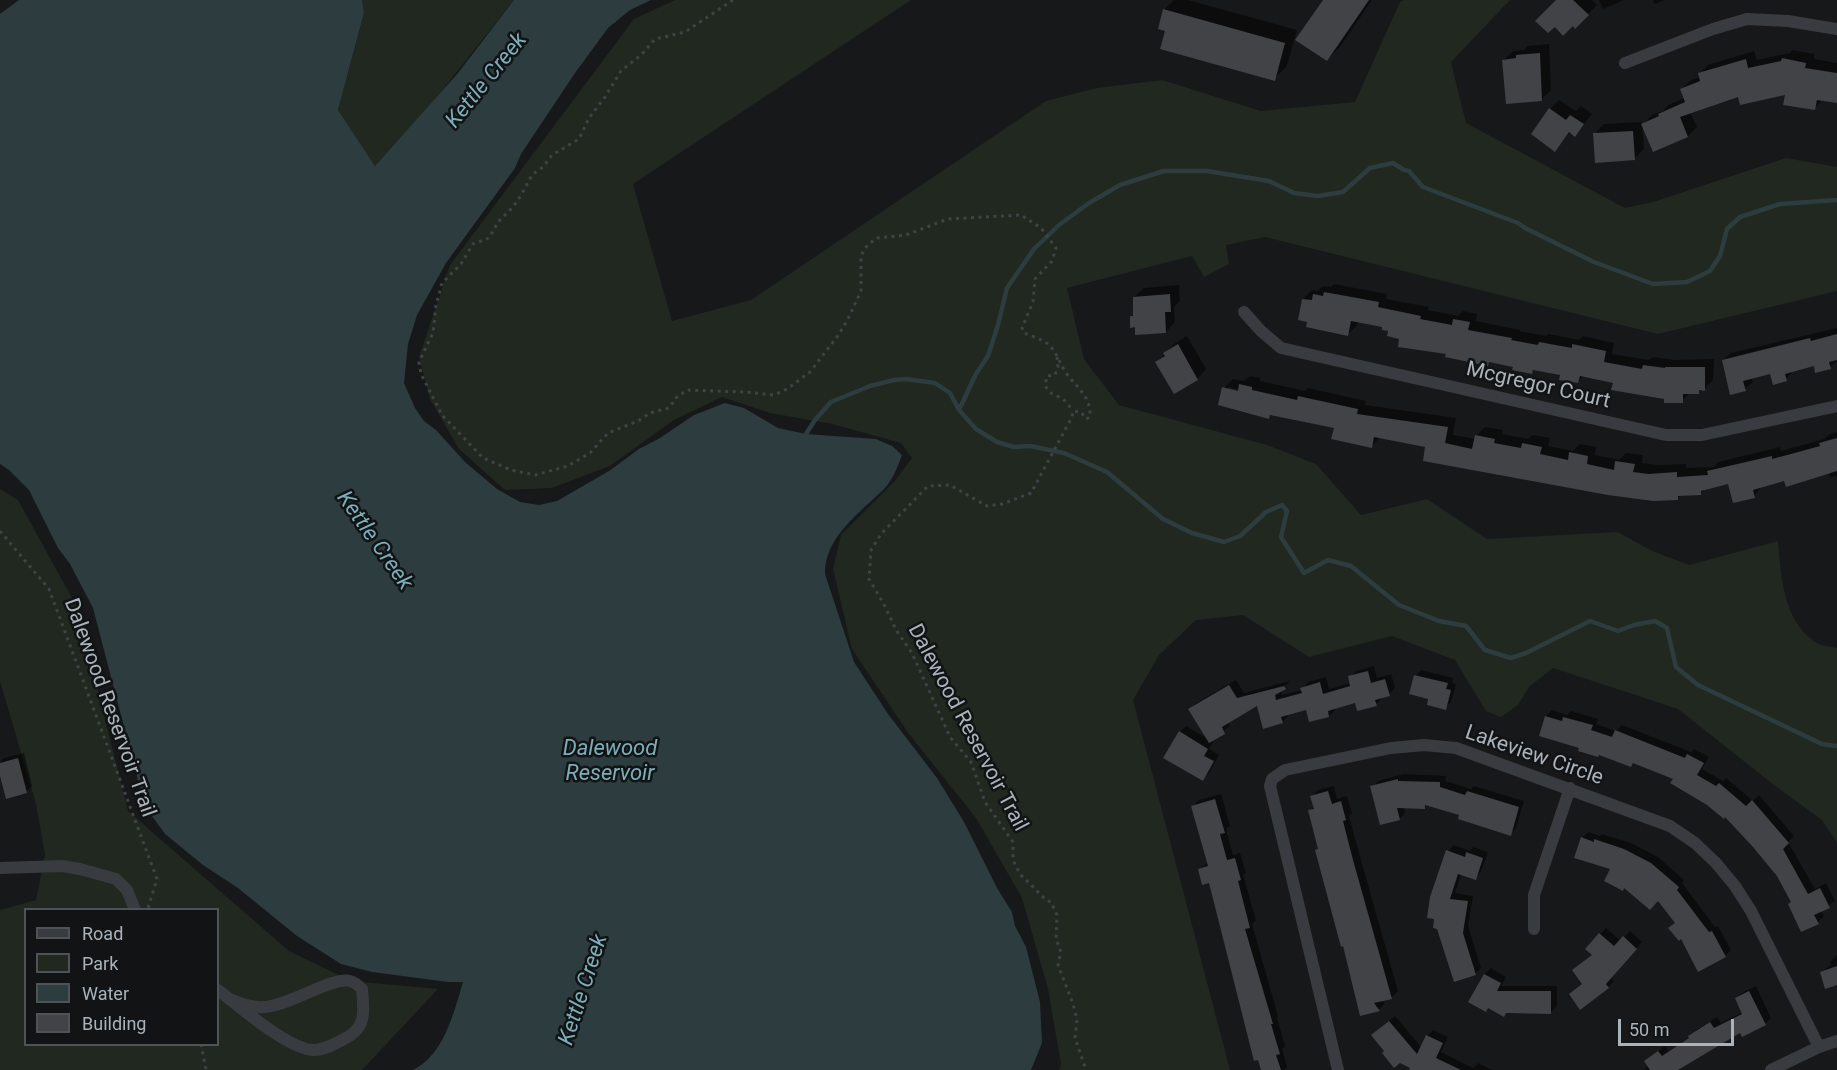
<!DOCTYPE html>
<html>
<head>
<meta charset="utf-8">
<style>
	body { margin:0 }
	#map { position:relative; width:1837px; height:1070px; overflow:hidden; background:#17181a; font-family:Roboto,sans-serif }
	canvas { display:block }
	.legend { position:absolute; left:24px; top:908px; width:195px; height:138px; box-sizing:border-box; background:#121315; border:2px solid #4e5357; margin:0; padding:8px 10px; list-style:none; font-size:18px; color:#a8b3bb }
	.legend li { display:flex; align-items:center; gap:12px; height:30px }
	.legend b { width:30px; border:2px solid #4e5357 }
	.scale { position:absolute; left:1618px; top:1019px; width:116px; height:27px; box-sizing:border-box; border:3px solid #a8b3bb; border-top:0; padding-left:8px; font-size:18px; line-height:21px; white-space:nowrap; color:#a8b3bb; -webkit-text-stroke:4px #121315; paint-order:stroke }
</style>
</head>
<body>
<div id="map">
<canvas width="1837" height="1070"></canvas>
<ul class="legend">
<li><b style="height:8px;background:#383b3f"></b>Road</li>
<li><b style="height:16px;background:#20281f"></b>Park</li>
<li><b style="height:16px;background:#2c3c3f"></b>Water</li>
<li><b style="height:16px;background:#414347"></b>Building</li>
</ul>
<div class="scale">50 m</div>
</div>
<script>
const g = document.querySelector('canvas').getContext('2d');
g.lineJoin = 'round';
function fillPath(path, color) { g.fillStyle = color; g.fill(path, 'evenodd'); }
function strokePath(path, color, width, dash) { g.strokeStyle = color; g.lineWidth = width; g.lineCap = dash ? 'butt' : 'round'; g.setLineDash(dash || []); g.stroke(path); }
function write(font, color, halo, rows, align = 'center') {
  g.font = font + ' Roboto,sans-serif'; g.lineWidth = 5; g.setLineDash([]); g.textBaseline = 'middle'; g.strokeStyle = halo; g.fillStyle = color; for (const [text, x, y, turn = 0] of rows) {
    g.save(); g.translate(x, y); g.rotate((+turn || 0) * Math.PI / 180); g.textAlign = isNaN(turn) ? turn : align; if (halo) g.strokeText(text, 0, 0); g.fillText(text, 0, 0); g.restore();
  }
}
fillPath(new Path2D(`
	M362,0H514L432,103L375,166L338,110L364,14Z
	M675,0H911L633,184L672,321L751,300L1046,101L1097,88L1162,80L1261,111L1355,102L1400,2L1404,0H1510L1451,62L1466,123L1625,208L1653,202L1786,158L1837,167V291L1658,334L1265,237L1226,245L1229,264L1204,277L1192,256L1067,288L1084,359L1119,405L1267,445L1316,464L1361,515L1427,499L1487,539L1618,532L1650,550L1689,565L1778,541C1781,576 1783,620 1815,642C1820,646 1830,646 1837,648V843L1822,820L1774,785L1678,709L1553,668L1529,687L1518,705L1501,717L1486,711L1455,660L1392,636L1309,657L1243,615L1196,620L1159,655L1133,700L1230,1070H1059L1061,1064L1048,989L1022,898L976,818L909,734L852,649L833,569L841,535L894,482L912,458L901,443L832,424L770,413L722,397L674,420L610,466L552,488L505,490L459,449L430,399L419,357L450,265L634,19Z
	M0,489L18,500L77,607L128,811L289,951L351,981L438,989L362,1070H0V910L36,900L45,855L36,804L0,681ZM26,910H218V1044H26Z`), '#20281f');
fillPath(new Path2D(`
	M19,0H362L364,13L338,110L375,166L458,73L514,0H651L630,10L608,28L575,73L521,154L515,168L446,263L417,315L408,344L404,383L415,408L424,421L436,430L466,463L497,489L520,502L539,505L557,501L609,471L639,449L660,438L694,415L725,403L744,408L778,428L806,434L876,439L892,446L902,455C898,466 893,479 885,488C861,512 824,537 825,574L854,662L888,714L937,778L964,822L997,888L1012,912L1015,926L1026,947L1040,1002L1042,1043L1031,1070H413C444,1055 454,1012 463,982H448L372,972L341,964L297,936L238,888L203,865L165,834L149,812L140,788L93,608L70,564L58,548L29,490L9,470L0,464V14Z`), '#2c3c3f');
fillPath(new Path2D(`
	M1174,0H1188L1297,30L1287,66L1274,79L1167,30L1164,10Z
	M1324,0H1372L1340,47L1327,59Z
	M1558,0H1592L1597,5L1575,27Z
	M1599,0H1624L1603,9Z
	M1653,0H1665L1654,4Z
	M1549,44L1551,90L1542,99L1504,60L1513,51L1524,50L1527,46Z
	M1792,50L1814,54V59L1837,63V102L1823,99L1814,109L1787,93L1739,95L1690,112L1697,127L1688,136L1643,124L1652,115L1663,111L1668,105L1685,98L1682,89L1691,80L1700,77L1699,74L1708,65L1754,51L1757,60L1790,53Z
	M1559,100L1576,111L1581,106L1592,114L1575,135L1571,131L1555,150L1550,109Z
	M1642,122L1644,149L1634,159L1595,133L1604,124Z
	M1334,284L1387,294L1386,299L1429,307L1428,310L1458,316L1463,311L1477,314L1476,321L1520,330L1519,331L1546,336L1549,334L1579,340L1583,336L1614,343L1612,354L1649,360L1653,357L1674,360L1714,359L1713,380L1704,389L1698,392H1691L1682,401L1614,381L1584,375L1578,382L1561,374L1536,368L1532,372L1515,365L1491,361L1488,364L1401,338L1384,326L1358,321L1357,325L1348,334L1303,299L1312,290L1317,291L1323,286L1331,287Z
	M1179,285L1180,301L1174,307L1175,322L1166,332L1137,326L1131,316L1135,313L1134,297L1144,288Z
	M1837,328V361L1830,367L1815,364L1794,370L1786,379L1771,372L1752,377L1753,382L1745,389L1723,360L1731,353Z
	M1187,336L1206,369L1197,379L1157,362L1174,344Z
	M1250,376L1260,378V381L1305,391L1308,388L1366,401L1365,405L1456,418L1453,435L1476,439V436L1485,427L1503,430L1502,434L1528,439L1533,435L1550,438L1548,446L1573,451L1580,444L1596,447L1595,455L1619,460L1626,453L1643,455L1642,463L1658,465L1686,464V468L1714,467L1718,462L1780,447L1781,451L1824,439L1830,434L1837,432V476L1830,477L1828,472L1785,479L1763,485L1754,496L1729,482L1706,488L1700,494L1681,495L1678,498L1381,437L1371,446L1336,427L1273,414L1269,417L1224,388L1233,379L1244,381ZM1228,387L1245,391V394L1228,390Z
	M1374,666L1377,678L1391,674L1395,688L1389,694L1382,696V698L1376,704L1356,701L1334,707L1335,710L1329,716L1307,708L1287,714L1288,716L1282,722L1258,704L1228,722L1230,726L1210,741L1213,742L1209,749L1219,755L1209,773L1203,779L1180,732L1186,726L1208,739L1190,709L1196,703L1236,680L1244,693L1290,681L1281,690L1282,695L1302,690L1308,682L1326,677L1329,689L1351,683L1350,677L1356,671Z
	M1421,670L1453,678L1452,683L1456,684L1451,702L1445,708L1430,698L1415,676Z
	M1552,710L1567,715L1571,711L1598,719L1596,724L1616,731L1622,725L1691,752L1694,749L1709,757L1702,769L1723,781L1726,778L1753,801L1759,795L1794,836L1788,842L1815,889L1826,883L1835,901L1821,911L1824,916L1818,922L1792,902L1778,875L1725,815L1675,778L1635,762L1631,766L1581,747L1546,716Z
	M24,753L32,786L26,792L0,770V762L4,758Z
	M1404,774L1446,776L1445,781L1471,789L1474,786L1524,801L1516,828L1510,834L1461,814L1428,804L1425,807H1404L1405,813L1399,819L1372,787L1378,781Z
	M1334,786L1337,799L1347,796L1352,813L1349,816L1359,853L1398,991L1392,997L1382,1000L1385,1004L1379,1009L1361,1014L1310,811L1315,806L1312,796L1318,790Z
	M1221,794L1230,826L1226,829L1233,855L1240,853L1246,873L1243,875L1256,920L1252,924L1278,1016L1277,1018L1285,1046L1282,1049L1287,1067L1284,1070H1262L1210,881L1199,869L1209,862L1193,806L1199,800Z
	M1588,832L1600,836L1602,834L1631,843L1658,857L1684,880L1682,883L1715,927L1718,926L1731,950L1725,956L1682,937L1676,922L1659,899L1612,869L1582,838Z
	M1454,845L1470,851L1473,847L1488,852L1481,872L1475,878L1461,874L1455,893L1473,896L1468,926L1481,968L1475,974L1438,928L1448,851Z
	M1606,928L1621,941L1630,931L1642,942L1611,977L1614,981L1608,987L1584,983L1594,954L1587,949Z
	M1837,955V983L1821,972L1831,965L1830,962Z
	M1491,968L1506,977L1501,986H1557V1006L1551,1012H1507L1470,1002L1485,974Z
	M1756,986L1771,1018L1765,1024L1743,1035L1741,1030L1679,1067L1680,1070H1644L1649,1066L1645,1061L1665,1046L1669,1051L1690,1037L1696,1030L1717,1017L1721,1023L1743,1012L1736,999L1742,993Z
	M1395,1016L1421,1047L1427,1036L1433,1030L1448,1037L1441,1052L1473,1068L1478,1063L1492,1070H1417L1386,1050L1379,1029Z`), '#0007');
strokePath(new Path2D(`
	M959,410L976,374L988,356L998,325L1007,288L1034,249L1059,225L1089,203L1120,185L1164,171H1207L1269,181L1294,193L1318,196L1343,192L1370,168L1393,163L1404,170L1409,171L1423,187L1518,223L1525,228L1594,262L1653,284L1687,282L1710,271L1720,256L1727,229L1740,217L1780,204L1837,200
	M806,434L815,420L831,402L870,386L894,380L906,379L935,383L950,393L959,410L976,429L997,442L1014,447L1030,446L1064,453L1107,472L1163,519L1192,533L1224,542L1240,536L1266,512L1282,505L1287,511L1281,537L1304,573L1328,560L1351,566L1399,605L1439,621L1466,626L1485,650L1511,658L1526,653L1590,621L1618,631L1634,625L1655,621L1667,628L1676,667L1698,685L1822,744L1837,746`), '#2c3c3f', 4.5);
fillPath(new Path2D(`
	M1323,0H1369L1327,61L1295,40Z
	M1556,0H1573L1589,15L1575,29L1573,26L1563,36L1555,27L1548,33L1535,21Z
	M1163,9L1285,43L1275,81L1160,49L1165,31L1158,29Z
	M1540,53L1542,101L1506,104L1502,60L1516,58V55Z
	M1782,58L1806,63L1805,68L1837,73V103L1817,100L1815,110L1783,105L1785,95L1740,105L1738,97L1680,117L1688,137L1653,152L1641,124L1659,116L1658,114L1685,102L1680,89L1700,81L1698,73L1746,59L1748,68L1781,61Z
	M1549,108L1566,120L1570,115L1584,124L1575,137L1569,132L1555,152L1531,134Z
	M1633,131L1635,160L1595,163L1593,133Z
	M1324,292L1379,302L1378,307L1421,316L1420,319L1452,325L1453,319L1470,322L1468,330L1512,338L1511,340L1538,345L1539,342L1572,348V344L1606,351L1604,362L1642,369L1643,365L1665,368V367H1705V391L1699,390V394H1683V403H1664V399L1611,390L1613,383L1580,376L1578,383L1559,380L1560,375L1533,370L1532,374L1512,370L1513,367L1489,362L1488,366L1445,357L1446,354L1398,347L1399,339L1387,336L1388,331L1382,330V327L1351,321L1348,336L1306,327L1307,322L1298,320L1302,299L1312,300L1313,294L1323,296Z
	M1170,294L1171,312H1165L1166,333L1135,335V327L1130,328V316H1133V297Z
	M1837,334V360L1829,362L1831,369L1815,373L1814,366L1785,374L1787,381L1773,385L1770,374L1743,381L1746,391L1730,395L1722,360L1810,338L1811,341Z
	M1178,344L1198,380L1174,394L1155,362L1165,356L1163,353Z
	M1239,384L1252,387V390L1297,400L1298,396L1358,409L1357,414L1448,427L1445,443L1472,449L1475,435L1495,439L1494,443L1521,448L1522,443L1542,447L1540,454L1568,460L1569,452L1588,456L1587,464L1614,470L1615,461L1635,464L1633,472L1648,474L1677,472V477L1708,475L1707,471L1772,456V459L1791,454L1820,446L1819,443L1837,438V471L1786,487L1784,481L1753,490L1755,498L1733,503L1728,484L1701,491V495L1678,496V500L1653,501L1608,495L1423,461L1425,447L1374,437L1372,448L1331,439L1334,428L1270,415L1269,419L1218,405L1222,387L1238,391Z
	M1368,671L1371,683L1385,679L1390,696L1375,700L1377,706L1357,711L1355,703L1328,711L1329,717L1309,722L1306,710L1281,717L1283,723L1263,729L1257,706L1222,727L1225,734L1209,743L1188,709L1229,685L1237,698L1284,686L1286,689L1275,695L1276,700L1302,693L1300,688L1320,682L1323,694L1350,686L1348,676Z
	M1414,675L1448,683L1446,689L1451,690L1446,710L1427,705L1428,699L1409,694Z
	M1545,716L1562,721L1563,717L1593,725L1591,730L1612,737L1615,730L1685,758L1687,754L1704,763L1697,775L1716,786L1719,783L1746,806L1752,800L1789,843L1783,849L1808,894L1820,888L1830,908L1814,915L1819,924L1801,932L1788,904L1791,902L1777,876L1753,847L1725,817L1724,819L1707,805L1670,783L1673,779L1633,763L1631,767L1599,755L1598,757L1578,751L1579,748L1539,736Z
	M1179,731L1208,749L1204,756L1214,761L1203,781L1163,758Z
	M18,758L27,793L6,799L0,776V763Z
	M1398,779V781L1440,782V787L1465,795L1467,791L1519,807L1511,836L1458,819L1459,815L1425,805V809L1397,808L1400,820L1380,825L1370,786Z
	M1328,791L1332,804L1341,801L1346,820L1343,821L1353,860L1392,999L1374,1003L1380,1011L1360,1016L1343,946L1341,947L1315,850L1318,849L1308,810L1314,809L1310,796Z
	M1215,799L1225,833L1220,834L1227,860L1235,858L1241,880L1238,881L1250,928L1245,929L1273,1024H1271L1280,1054L1276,1055L1281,1070H1261L1258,1060L1254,1061L1209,883L1202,885L1198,869L1208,866L1191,806Z
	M1581,837L1594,842V839L1624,849L1651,863L1679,887L1677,890L1709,932L1712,931L1726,957L1698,972L1681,939L1679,941L1668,928L1675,923L1658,901L1650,910L1624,888L1623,891L1604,881L1610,869L1574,858Z
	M1446,850L1465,857L1466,852L1483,858L1476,880L1458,874L1450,899L1468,901L1463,933L1476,975L1454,982L1437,929L1433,928L1434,919L1427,918L1430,897Z
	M1599,933L1614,946L1623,936L1637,949L1606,984L1609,988L1580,1010L1569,994L1582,984L1572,970L1592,955L1585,949Z
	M1837,966V985L1825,989L1820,972Z
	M1484,974L1501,983L1497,991H1551V1014L1506,1013L1504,1017L1488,1008L1486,1012L1468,1002Z
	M1749,991L1766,1025L1742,1037L1740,1033L1678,1070H1650L1644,1061L1658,1051L1662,1056L1689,1038L1688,1036L1710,1022L1714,1028L1742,1014L1735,998Z
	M1389,1021L1417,1054L1426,1035L1443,1043L1436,1058L1461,1070H1409L1410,1068L1400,1063L1394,1068L1382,1053L1384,1051L1371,1035Z`), '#414347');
strokePath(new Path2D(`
	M733,0L685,32L655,39L642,54L621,71L605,97L589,118L579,139L552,155L543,167L532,175L520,197L513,207L498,222L489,238L473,244L461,264L442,283L436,305L433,333L419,362L421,374L442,415L483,458L511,470L535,475L568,466L590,453L608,433L638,421L650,413L669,408L676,398L687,390L745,392L774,395L787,389L810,372L837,337L847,321L861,291V256L865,248L876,238L906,235L948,219L1021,215L1041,228L1056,248L1052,261L1035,279L1033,302L1022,328L1024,333C1031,336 1039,338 1045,342C1057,350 1059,363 1066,373C1078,389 1091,396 1090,417L1086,419L1081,412L1073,411L1072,417L1031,493L1002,504L987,506L950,485L928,486L881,534L871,550L869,579L886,608L896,630L912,653L950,737L971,762L985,802L1013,842V860L1020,874L1046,900L1051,902L1057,915L1056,939L1061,952L1058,965L1073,1004L1077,1020L1075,1038L1086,1070
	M1057,357L1058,367L1055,375L1047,376L1045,386L1051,393L1063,399L1073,410
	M0,531L49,589L157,879L148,908
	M201,1044L206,1070`), '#3e4346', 3, [3, 4.5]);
strokePath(new Path2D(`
	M1625,63L1713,29L1747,19L1788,21L1837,29
	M1244,312L1261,331L1281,348L1666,435H1702L1837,406
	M0,868L62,866L80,869L116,879L127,890L135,910
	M1534,929V895L1570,788
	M218,990C239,1006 289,1050 314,1050C324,1050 335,1044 344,1039C367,1028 364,1011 362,989C359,986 354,982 350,981C333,976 289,1006 264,1007C253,1008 243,1004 232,1000
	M1338,1070L1270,786L1272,779L1285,770L1391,748L1424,745L1456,748L1670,826L1695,843L1716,863L1735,886L1751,911L1819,1047
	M1771,1070L1819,1047L1837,1041`), '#383b3f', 12);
write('21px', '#a8b3bb', '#121315', [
	["Mcgregor Court",1538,386,13],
	["Dalewood Reservoir Trail",109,708,70],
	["Dalewood Reservoir Trail",967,728,62],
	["Lakeview Circle",1534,756,19]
]);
write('italic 22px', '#7caeb9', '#121315', [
	["Kettle Creek",487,81,-51],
	["Kettle Creek",374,541,55],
	["Dalewood",610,749],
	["Reservoir",610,774],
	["Kettle Creek",584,990,-72]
]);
</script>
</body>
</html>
